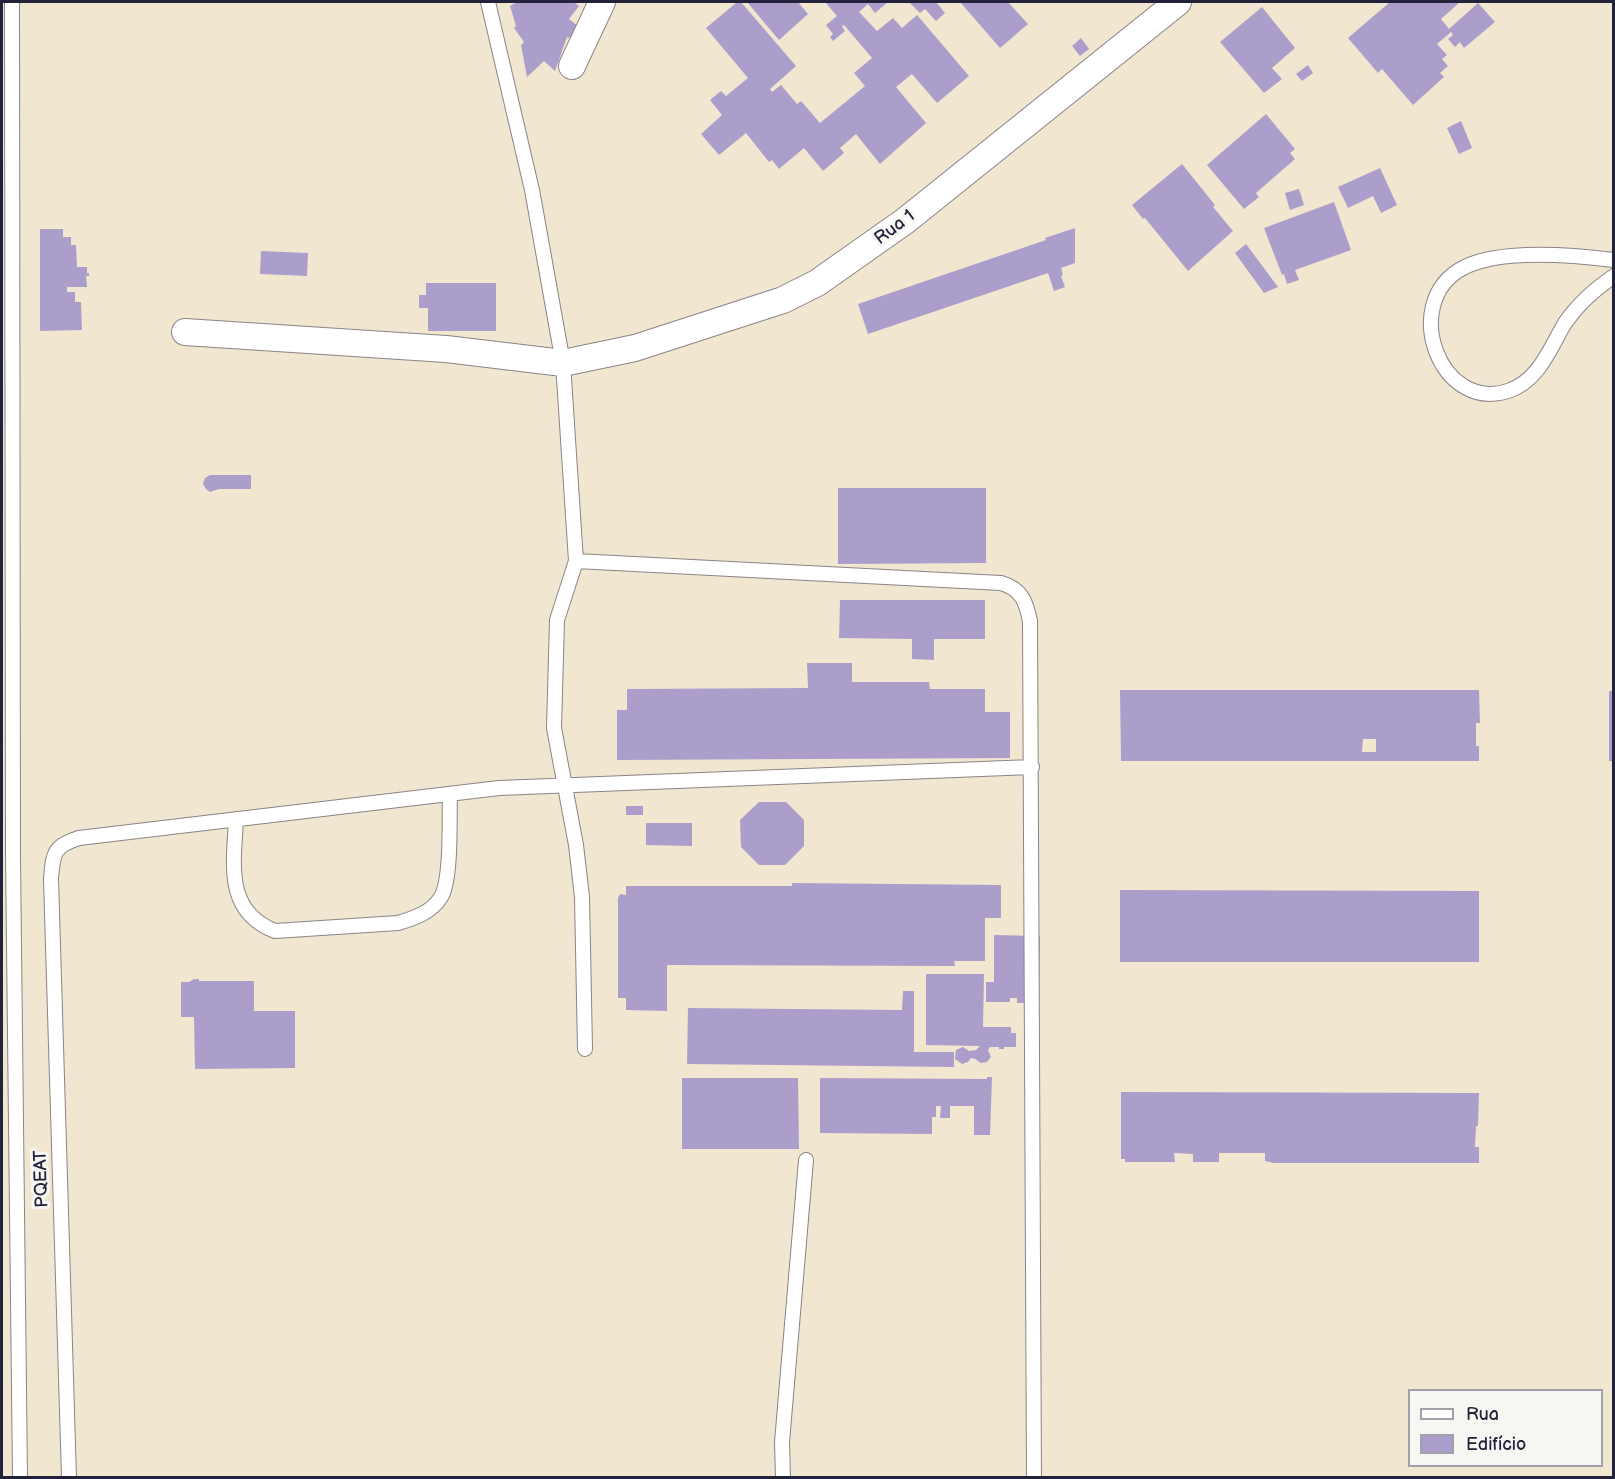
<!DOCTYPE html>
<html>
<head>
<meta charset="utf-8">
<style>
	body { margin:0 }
	#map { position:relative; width:1615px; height:1479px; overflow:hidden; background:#f1e6d0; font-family:"Balsamiq Sans",sans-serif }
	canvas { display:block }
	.frame { position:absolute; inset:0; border:3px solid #22223b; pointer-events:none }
	.legend { position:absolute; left:1408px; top:1389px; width:195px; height:78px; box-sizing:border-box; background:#f6f6f2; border:2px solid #a1a1a9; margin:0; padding:8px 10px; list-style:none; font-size:18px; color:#22223b }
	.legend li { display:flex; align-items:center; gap:12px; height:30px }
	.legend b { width:30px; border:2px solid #a1a1a9 }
</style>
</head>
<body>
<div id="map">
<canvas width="1615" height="1479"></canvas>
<div class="frame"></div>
<ul class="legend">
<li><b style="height:8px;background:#fff"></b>Rua</li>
<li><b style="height:16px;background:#ac9ecb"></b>Edifício</li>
</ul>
</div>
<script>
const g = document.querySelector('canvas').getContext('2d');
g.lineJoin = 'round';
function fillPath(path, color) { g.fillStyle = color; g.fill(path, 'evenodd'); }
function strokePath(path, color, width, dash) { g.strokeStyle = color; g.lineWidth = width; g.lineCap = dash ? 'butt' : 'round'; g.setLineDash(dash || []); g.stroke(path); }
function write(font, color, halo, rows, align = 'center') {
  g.font = font + ' "Balsamiq Sans",sans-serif'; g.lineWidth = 6; g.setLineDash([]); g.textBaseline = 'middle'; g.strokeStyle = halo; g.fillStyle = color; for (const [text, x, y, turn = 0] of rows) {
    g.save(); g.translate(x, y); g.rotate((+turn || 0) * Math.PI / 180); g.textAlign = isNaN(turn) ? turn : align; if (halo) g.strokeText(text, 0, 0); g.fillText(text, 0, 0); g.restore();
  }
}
fillPath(new Path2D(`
	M517,2H574L579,6L569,19L578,26L569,38L567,37L555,71L544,61L527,77L521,45L524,42L514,28L516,26L510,6Z
	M737,2H741L796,66L770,89L772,92L781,85L797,104L801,101L820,123L865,86L854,73L872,58L844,25L842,26L845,31L833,41L830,37L833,34L826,25L837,16L825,2H888L875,13L868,4L859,12L877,31L893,18L902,28L917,15L969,76L937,103L912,74L896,87L926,123L880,164L856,134L840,148L844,153L823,171L804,148L779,169L772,160L769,162L746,133L719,155L701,134L722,115L710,100L721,91L726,96L748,78L706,28Z
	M747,2H798L808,14L779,40Z
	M909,2H936L945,13L936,21L925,9L920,13Z
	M960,2H1008L1028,24L1000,48Z
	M1390,2H1460L1441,19L1449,29L1478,3L1495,22L1464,48L1460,42L1455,47L1448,39L1453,35L1451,32L1437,44L1447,55L1442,59L1448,66L1440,73L1444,77L1413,105L1382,69L1378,73L1348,38Z
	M1262,7L1295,48L1272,68L1282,79L1264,93L1220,42Z
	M1081,38L1089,49L1080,56L1072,46Z
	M1308,65L1313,73L1302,81L1296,74Z
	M1266,114L1295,149L1290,153L1295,159L1256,193L1259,197L1244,209L1207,165Z
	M1461,121L1472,148L1459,154L1447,128Z
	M1182,164L1215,205L1213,207L1233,231L1188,271L1145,218L1143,219L1132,205Z
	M1380,168L1397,205L1381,213L1373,196L1348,208L1338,187Z
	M1299,189L1304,205L1290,210L1285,193Z
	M1334,202L1351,250L1295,270L1299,280L1287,284L1284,274L1282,275L1264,228Z
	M1075,228V263L1061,268L1063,275L1061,276L1065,287L1054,291L1048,273L868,334L858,304L1046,240L1045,238Z
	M40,229H63V237H71V245H76L77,267H87V273H89V276H86L87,287H67V292H75V302H81L82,330L40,331Z
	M1246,244L1278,287L1264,293L1235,253Z
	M261,251L308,253L307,276L260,274Z
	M426,283H496V331H428V308H419V295H426Z
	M210,475H251V489H219L210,492L206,489L203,484L205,478Z
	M838,488H986V563L838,564Z
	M840,600H985V639H934V660L912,659V639L839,638Z
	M807,663H852V682H929L930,689H985V712H1010V758L617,760V710H627V689L808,688Z
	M1120,690H1479L1480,723H1476V746H1479V761H1121ZM1363,739H1376V752H1362Z
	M1609,691H1614V761H1609Z
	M759,802H786L804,820V846L785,865H759L741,847L740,820Z
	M626,806H643V815H626Z
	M646,823H692V846L646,845Z
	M792,883L1001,885V918H985V961H954L955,966L667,965V1011L626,1010V998H618V898L620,894L626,895V886H792Z
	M1120,890L1479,891V962H1120Z
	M994,935L1040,936L1039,1003H1017V998H1010V1002H986V982H994Z
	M926,974H984L983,1027H1011V1033H1016V1047H1004V1049H999V1047H990L988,1050L991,1057L987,1062L981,1063L975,1059L971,1058L968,1062L962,1064L955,1059L956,1050L963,1047L969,1051L976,1050L980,1046L926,1045Z
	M194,979H199V981H254V1011H295V1068L195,1069L194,1017H181V982H189Z
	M903,991H914V1052H954V1067L687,1064L688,1008L902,1010Z
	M987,1077H992L990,1135H974V1106H950V1118H940L941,1106H936V1117H932V1134L820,1133V1078L987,1079Z
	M682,1078H798L799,1149H682Z
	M1121,1092L1479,1093L1478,1126H1476L1475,1147H1479V1163H1274L1265,1161V1153H1219V1162H1193V1154L1174,1153L1175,1162H1125V1159H1121Z`), '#ac9ecb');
const service = new Path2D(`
	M12,2L13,856L20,1478
	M488,2L532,190L563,363L576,561L557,620L554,728L576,845L582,897L585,1049
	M1614,260C1573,255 1498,248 1461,269C1400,304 1440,413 1508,391C1539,381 1550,348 1565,323C1578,304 1595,289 1614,276
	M576,561L1001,583C1022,589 1026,602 1030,621L1034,1478
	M236,819C234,863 224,911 275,931L398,923C415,918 432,912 441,897C452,879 449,816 450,794
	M69,1478L51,879C53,854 53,846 79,838L499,788L1032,767
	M783,1478L782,1442L806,1160`);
const minor = new Path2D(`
	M572,66L602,2
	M185,332L446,349L563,363L635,348L783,300L817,283L905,221L1178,2`);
strokePath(service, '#8a8486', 16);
strokePath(minor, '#8a8486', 28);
strokePath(service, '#fff', 14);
strokePath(minor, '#fff', 26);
write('18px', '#22223b', '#f6f6f2', [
	["Rua 1",895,228,-37],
	["PQEAT",42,1179,-92]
]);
</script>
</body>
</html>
